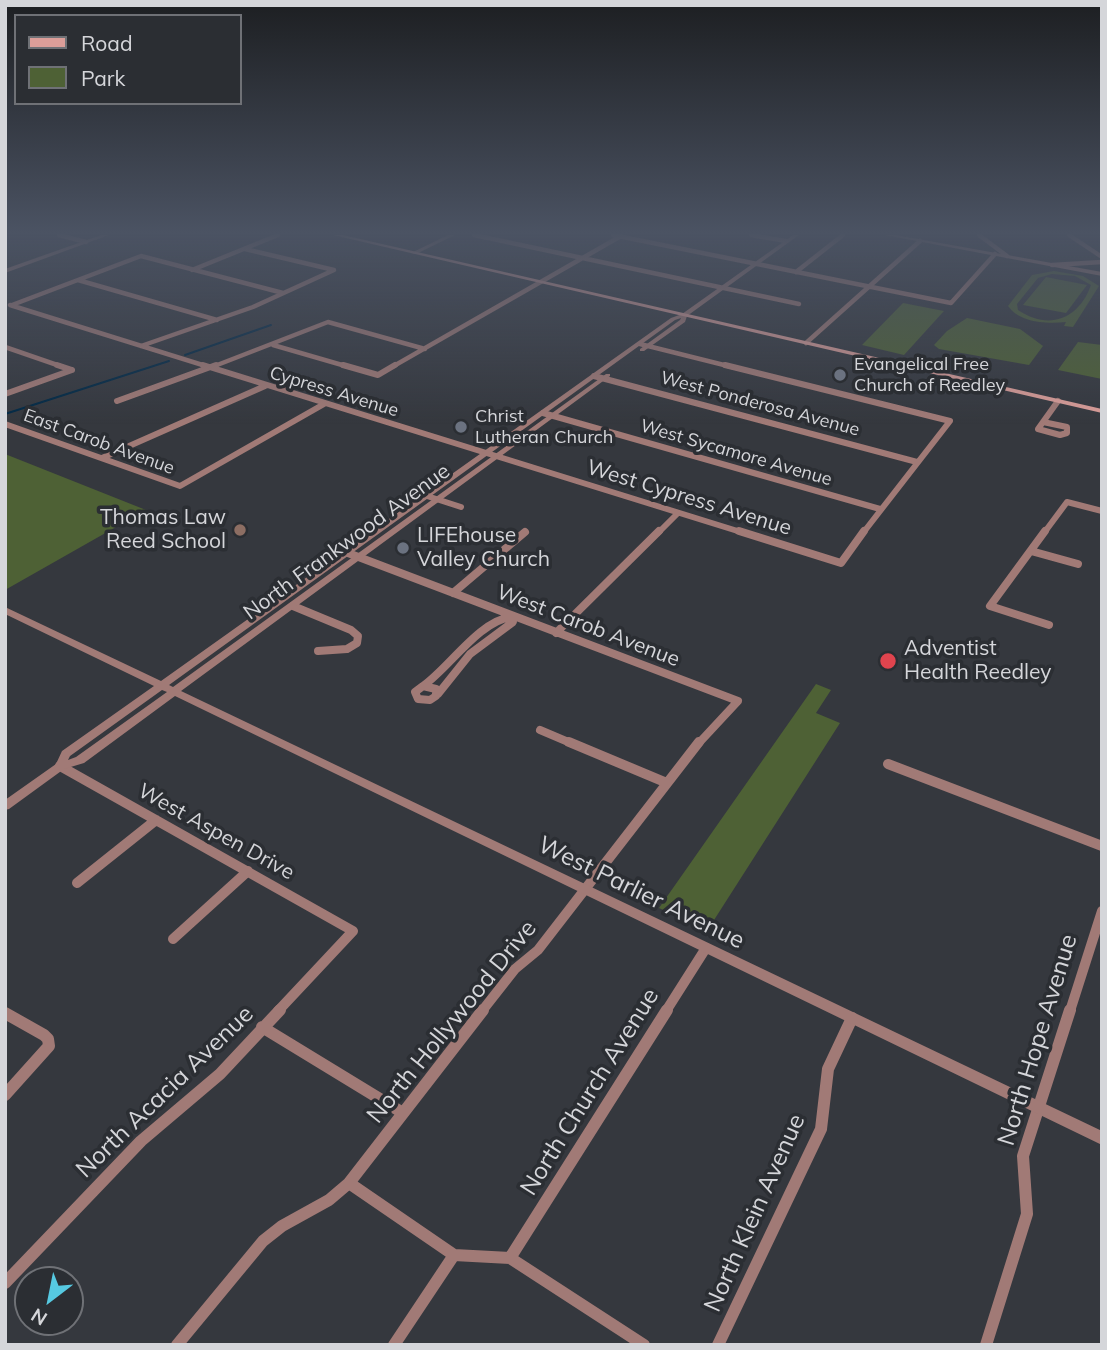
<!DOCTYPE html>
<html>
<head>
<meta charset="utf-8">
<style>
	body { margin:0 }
	#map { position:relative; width:1107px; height:1350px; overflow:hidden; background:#35383e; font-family:Mulish,sans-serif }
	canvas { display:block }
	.frame { position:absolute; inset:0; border:7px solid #d5d6da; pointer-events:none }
	.legend { position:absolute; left:14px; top:14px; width:228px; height:91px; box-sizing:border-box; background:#2b2e33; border:2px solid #6f7176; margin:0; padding:9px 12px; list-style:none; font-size:21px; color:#d5d6da }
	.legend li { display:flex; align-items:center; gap:14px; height:35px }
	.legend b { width:35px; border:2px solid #6f7176 }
	.north { position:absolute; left:14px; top:1266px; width:70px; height:70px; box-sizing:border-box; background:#2b2e33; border:2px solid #6f7176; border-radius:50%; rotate:212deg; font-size:19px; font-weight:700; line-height:28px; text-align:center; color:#d5d6da }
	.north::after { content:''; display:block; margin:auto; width:24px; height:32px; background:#56c9e1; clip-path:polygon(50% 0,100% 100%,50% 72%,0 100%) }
</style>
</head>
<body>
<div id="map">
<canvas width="1107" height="1350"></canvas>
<div class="frame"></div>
<ul class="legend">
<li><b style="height:9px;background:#dc9e99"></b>Road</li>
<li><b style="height:19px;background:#4e6135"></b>Park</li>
</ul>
<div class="north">N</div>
</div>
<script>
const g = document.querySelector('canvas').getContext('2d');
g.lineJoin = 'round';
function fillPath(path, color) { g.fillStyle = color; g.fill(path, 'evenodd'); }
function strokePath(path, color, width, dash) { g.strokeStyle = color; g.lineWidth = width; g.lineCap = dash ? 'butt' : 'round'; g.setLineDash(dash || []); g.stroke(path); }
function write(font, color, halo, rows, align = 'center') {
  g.font = font + ' Mulish,sans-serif'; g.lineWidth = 7; g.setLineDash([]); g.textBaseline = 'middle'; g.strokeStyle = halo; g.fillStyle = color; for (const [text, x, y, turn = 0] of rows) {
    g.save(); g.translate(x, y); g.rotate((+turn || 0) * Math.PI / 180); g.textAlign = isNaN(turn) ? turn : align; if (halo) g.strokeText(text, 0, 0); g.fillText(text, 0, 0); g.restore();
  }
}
fillPath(new Path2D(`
	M1054,271L1083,276L1099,286L1073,327L1064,326L1066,322C1047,324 1020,323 1008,306L1032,275ZM1052,274L1075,276L1091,285C1079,319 1049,331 1018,310L1017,304L1038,278Z
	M1046,277L1087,285L1066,313L1023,305Z
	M903,303L944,311L904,355L862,345Z
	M967,318L1020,329L1043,346L1029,365L939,349L934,345L947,331Z
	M1078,342L1102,345V379L1058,370Z
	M5,454L146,510L5,590Z
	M816,684L831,690L816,713L840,723L707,931L659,908Z`), '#4e6135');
strokePath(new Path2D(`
	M185,355L271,325
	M5,414L169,361`), '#012945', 2);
strokePath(new Path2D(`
	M59,235L86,242
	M474,235L799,304
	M613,235L951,303L995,254
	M751,235L786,241
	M979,235L1007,256
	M1069,235L1102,257
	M245,249L334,270
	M1052,265L1102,262
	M192,270L278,235
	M796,272L843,235
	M78,280L217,320
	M10,305L209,367
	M12,305L141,256L283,293
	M806,343L920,241
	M640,344L732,367
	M273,345L349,367
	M141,346L253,307L334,270
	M5,347L63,367
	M212,367L328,322L425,349
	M392,367L621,236`), '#a17a76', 4.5);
strokePath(new Path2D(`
	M57,365L72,370
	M203,365L744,533
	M343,365L378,375L395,365
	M725,365L950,421L863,533
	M594,376L917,462
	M5,394L72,370
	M117,401L216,365
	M543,413L880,509
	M1043,422L1067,427V433L1060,435L1038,429L1058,401
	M5,424L180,486L324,404
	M102,458L265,386
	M427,496L461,507
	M658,533L678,513
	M1044,533L1067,502L1102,511`), '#a17a76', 6);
strokePath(new Path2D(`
	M739,531L841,563L864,531
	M1045,531L990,606L1049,625
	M1031,551L1078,564
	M348,553L738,701L698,744
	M453,593L525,532
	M293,606L351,630L358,636L357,643L347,649L318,651
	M556,633L659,531
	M423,686C449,668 479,621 511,617
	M423,686L436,689V696L430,700L418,699L415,692Z
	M438,694L470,654L513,622L512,616
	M540,730L573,744`), '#a17a76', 8);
strokePath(new Path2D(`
	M569,742L667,783
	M888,764L1102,846
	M60,766L353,931L278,1011
	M77,883L156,820
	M173,939L248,871
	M482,1011L515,969L538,950L699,742
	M666,1011L706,948
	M1070,1011L1102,911`), '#a17a76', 10);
strokePath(new Path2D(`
	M5,1013L44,1035L48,1039L49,1046L5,1095
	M262,1027L403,1113
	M349,1183L454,1255L510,1258L644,1345
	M510,1258L667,1010
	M5,1283L141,1141L220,1074L280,1010
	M177,1345L263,1241L282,1226L329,1200L349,1183L483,1010
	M394,1345L454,1255
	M718,1345L821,1129L828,1069L852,1018
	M986,1345L1027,1214L1023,1156L1070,1010`), '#a17a76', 12);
fillPath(new Path2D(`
	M101,235H109L5,273V269Z
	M448,235H455L416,254L411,253Z
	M793,235H799L687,316L685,322L644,351H640V349L680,320L681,318L675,320L169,685L173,687L606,374H610V376L181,691L1102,1131V1145L175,696L84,763L64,769L9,809L5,810V800L56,764L62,751L154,686L5,614V607L161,681L671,318L682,314ZM162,690L167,692L76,757L68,760L70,756Z
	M885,235H896L1102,272V276Z`), '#a17a76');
fillPath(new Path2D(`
	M333,235H343L1102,409V413Z`), '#dc9e99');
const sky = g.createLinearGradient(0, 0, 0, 424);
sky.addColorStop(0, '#1d1f22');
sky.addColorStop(0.55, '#4b5363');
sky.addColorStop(1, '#4b536300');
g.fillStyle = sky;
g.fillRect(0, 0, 1107, 424);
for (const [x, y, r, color] of [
	[840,375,7,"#6b7280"],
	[461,427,7,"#6b7280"],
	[240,530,7,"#8d6e63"],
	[403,548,7,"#6b7280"],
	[888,661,9,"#e0444e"]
]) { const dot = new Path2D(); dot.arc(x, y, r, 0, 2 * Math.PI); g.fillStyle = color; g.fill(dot); strokePath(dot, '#2b2e33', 2.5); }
write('18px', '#d5d6da', '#2b2e33', [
	["Evangelical Free",854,365],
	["Church of Reedley",854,386],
	["Christ",475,417],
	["Lutheran Church",475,438]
], 'left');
write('18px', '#d5d6da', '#2b2e33', [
	["Cypress Avenue",334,392,17],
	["West Ponderosa Avenue",760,404,15],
	["East Carob Avenue",99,442,20],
	["West Sycamore Avenue",736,453,16]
]);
write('21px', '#d5d6da', '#2b2e33', [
	["West Cypress Avenue",689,498,17],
	["North Frankwood Avenue",347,542,-36],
	["West Carob Avenue",588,626,21],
	["West Aspen Drive",216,832,29]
]);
write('21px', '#d5d6da', '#2b2e33', [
	["Thomas Law",226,518,"right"],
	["Reed School",226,542,"right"],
	["LIFEhouse",417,536],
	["Valley Church",417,560],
	["Adventist",904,649],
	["Health Reedley",904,673]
], 'left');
write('24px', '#d5d6da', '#2b2e33', [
	["West Parlier Avenue",641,893,26],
	["North Hollywood Drive",452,1022,-51],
	["North Hope Avenue",1038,1040,-73],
	["North Acacia Avenue",165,1092,-44],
	["North Church Avenue",590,1092,-58],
	["North Klein Avenue",755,1213,-66]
]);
</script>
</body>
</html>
